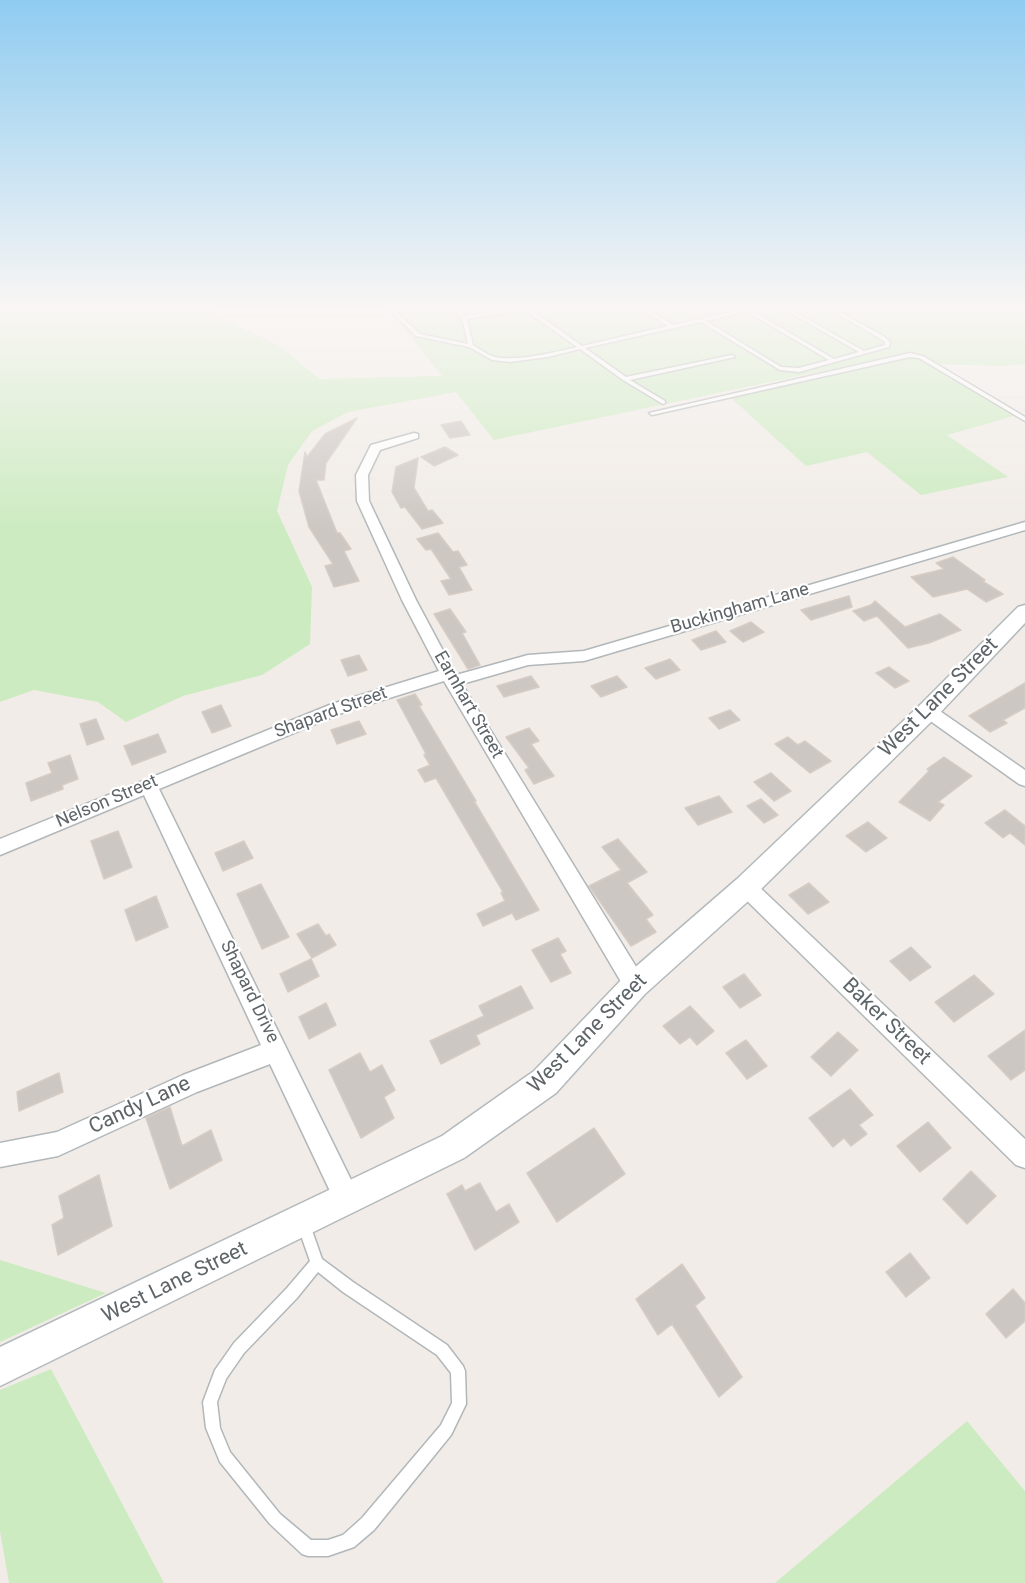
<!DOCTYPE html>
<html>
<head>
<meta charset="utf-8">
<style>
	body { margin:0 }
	canvas { display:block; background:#f1ece7 }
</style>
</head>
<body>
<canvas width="1025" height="1583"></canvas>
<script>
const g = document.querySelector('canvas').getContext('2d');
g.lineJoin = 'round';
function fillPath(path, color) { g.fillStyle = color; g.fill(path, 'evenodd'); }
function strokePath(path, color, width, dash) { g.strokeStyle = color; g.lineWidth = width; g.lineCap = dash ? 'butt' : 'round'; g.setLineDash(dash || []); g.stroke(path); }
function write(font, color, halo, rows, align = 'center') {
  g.font = font + ' Roboto,sans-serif'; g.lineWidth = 4.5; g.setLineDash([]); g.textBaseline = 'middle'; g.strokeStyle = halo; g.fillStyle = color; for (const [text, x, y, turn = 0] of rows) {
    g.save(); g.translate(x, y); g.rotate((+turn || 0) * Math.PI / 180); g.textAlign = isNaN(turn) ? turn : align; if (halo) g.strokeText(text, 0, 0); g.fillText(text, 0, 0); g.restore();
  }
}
fillPath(new Path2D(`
	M0,309H211L219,317L280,346L319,379L442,376L388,309H1025V364L1003,366L940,364L913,352L494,440L456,392L348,412L312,431L288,465L277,511L312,587L310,644L262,675L183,696L126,722L98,702L34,690L0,702Z
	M916,357L1014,416L947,435L1008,477L921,495L867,452L806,466L730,397Z
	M0,1260L106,1293L0,1342Z
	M51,1369L164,1583H9L0,1531V1390Z
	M967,1421L1025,1491V1583H775Z`), '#ccebc1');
const building = new Path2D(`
	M357,418L326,463L324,480H316L337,533H340L351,549L344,551L359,581L334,587L325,566L333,564L309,527L299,491L305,452L307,457L325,434Z
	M461,421L470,435L450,438L441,425Z
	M445,447L458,455L434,466L421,457Z
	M418,458L414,488L428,511L432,510L443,523L422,529L405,507L401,508L392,492L396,467Z
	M438,533L453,552L458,551L467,565L459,567L472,590L449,595L441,581L451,579L431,549L426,550L417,539Z
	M953,557L985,580L982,581L1003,594L986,602L967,589L933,597L911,577L944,569L936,563Z
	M849,596L852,607L811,620L801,610Z
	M875,601L905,627L940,614L961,630L929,643L908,648L877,616L864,621L853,611L871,605Z
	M450,609L466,632L462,633L480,665L468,669L434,614Z
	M751,622L764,632L743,642L730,631Z
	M716,631L726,642L701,650L692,640Z
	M359,655L367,670L348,676L341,660Z
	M670,659L680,670L656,679L645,668Z
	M889,667L909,681L895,688L876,673Z
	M531,676L539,687L504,697L497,686Z
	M617,676L627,687L601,697L591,686Z
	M1025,683V708L1003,720L1007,723L990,732L969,716Z
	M415,694L422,705L419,706L476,801H474L539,910L516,920L512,913L483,926L477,914L505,901L501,893L503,892L436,778L425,782L418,770L430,765L424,755L426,754L397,700Z
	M221,705L231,726L212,733L202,712Z
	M730,710L740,720L719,729L709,718Z
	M96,719L104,739L87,745L80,724Z
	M359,721L366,734L337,744L331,730Z
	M529,728L539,741L531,744L554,776L534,784L525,770L529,768L506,737Z
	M158,734L166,752L132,765L124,746Z
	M788,737L798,745L805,741L831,761L810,773L775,744Z
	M70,755L78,779L62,785L63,789L31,801L26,783L52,773L48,763Z
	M944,757L972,776L938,802L944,805L930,821L899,802L929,771L927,769Z
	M771,773L791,791L774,801L754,782Z
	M719,796L732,812L698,825L685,808Z
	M761,799L778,815L764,823L747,806Z
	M1005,810L1025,826V845L1010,833L1003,838L985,823Z
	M868,822L887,838L866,852L846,836Z
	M118,831L132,867L104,879L91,841Z
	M618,839L647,872L627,883L653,915L646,919L656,932L631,946L589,886L621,870L602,847Z
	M244,841L253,858L223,871L215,853Z
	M809,883L829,902L808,914L789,895Z
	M261,884L289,937L262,949L237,894Z
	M156,896L168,927L136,941L125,910Z
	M318,924L326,936L329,934L336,945L312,958L297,934Z
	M558,938L566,951L560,954L571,973L551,982L532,950Z
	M911,947L931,967L910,981L890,961Z
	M311,959L319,976L288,992L280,974Z
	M744,974L761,995L740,1008L723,987Z
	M974,975L994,994L954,1022L935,1002Z
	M521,986L533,1008L476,1035L480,1044L441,1064L430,1041L484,1016L479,1006Z
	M326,1003L336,1025L309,1039L299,1017Z
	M690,1006L714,1031L697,1045L690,1037L680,1044L663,1026Z
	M1025,1030V1070L1011,1080L988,1056Z
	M838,1032L858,1050L831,1076L811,1057Z
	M746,1040L767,1066L747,1079L726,1053Z
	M360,1053L370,1072L382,1065L395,1090L384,1097L394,1118L361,1138L329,1070Z
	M59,1073L63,1092L19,1111L17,1092Z
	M850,1089L873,1115L859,1125L867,1134L851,1146L844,1138L833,1147L809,1118Z
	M170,1107L182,1146L211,1130L222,1160L170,1189L146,1118Z
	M928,1122L951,1148L920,1172L897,1146Z
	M594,1128L625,1174L557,1222L527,1173Z
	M971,1171L996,1196L967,1224L943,1199Z
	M99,1175L112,1226L58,1255L52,1225L64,1218L59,1196Z
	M480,1183L496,1212L509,1204L519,1222L475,1250L447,1194L462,1185L465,1191Z
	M910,1253L930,1278L906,1297L886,1272Z
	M682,1264L705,1298L695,1306L742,1377L719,1397L672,1324L658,1335L636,1299Z
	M1013,1289L1025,1303V1321L1006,1338L986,1314Z`);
fillPath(building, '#cdc7c3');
strokePath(building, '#d7ccc4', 1.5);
const lane = new Path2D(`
	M389,309H393L420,334L468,344L462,318L455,309H459L465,316L516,309H530L582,346L668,326L642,309H647L673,325L746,309H753L751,310L834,359L859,352L784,309H789L864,351L885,345V342L879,338L829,309H834L883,336L890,342L889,347L799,372L780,370L701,322L585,348L626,377L732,355L735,357L630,380L665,401V403L663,404L623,380L580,349L548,357L510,362L492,360L469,347L416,336ZM525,309V310L577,347C555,352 517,362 495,357C487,355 480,349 473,345L467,319ZM746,311L829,360L799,368L781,367L706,321Z
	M910,353L923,356L1025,417V421L919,358L910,357L652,415L649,413Z
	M303,1218L308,1219L322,1259L353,1282L447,1345L463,1366L465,1371L466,1404L451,1435L374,1530L354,1547L328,1556H308L302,1554L270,1524L220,1462L206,1428L203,1402L215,1370L234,1343L287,1288L310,1261L297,1224L298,1219ZM318,1272L343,1292L437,1355L451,1373L452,1403L441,1425L362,1518L343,1535L328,1540H311L280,1514L230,1452L220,1428L217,1402L226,1379L244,1353L297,1298Z`);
const street = new Path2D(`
	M414,433L418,434V438L380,450L368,475L369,501L416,600L456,675L528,655L584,651L1025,522V530L584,661L528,665L462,684L643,978L646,985L643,992L635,995L627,992L444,681L344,712L159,789L356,1190L360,1199L356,1208L347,1212L338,1208L270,1064L197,1092L58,1156L0,1167V1143L57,1132L183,1075L261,1045L144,795L0,855V839L332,704L439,671L402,600L357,501L356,475L371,445Z
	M928,705L934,707L1025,770V786L1019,784L922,715L920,711L922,707Z
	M746,879L753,881L1025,1139V1168L1016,1165L739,893L736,887L739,881Z`);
const secondary = new Path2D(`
	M1025,605V623L936,717L755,895L645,994L556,1093L464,1158L0,1386V1347L442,1136L534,1071L625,976L737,879L920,705L1018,607Z`);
strokePath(lane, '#b2b7ba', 3);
strokePath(street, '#b2b7ba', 3);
strokePath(secondary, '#b3b9bc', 3);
fillPath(lane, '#fff');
fillPath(street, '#fff');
fillPath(secondary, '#fff');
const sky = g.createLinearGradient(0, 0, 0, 530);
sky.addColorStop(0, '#8fccf1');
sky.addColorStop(0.58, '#f9f6f4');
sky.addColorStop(1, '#f9f6f400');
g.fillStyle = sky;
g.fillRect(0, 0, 1025, 530);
write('18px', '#5e6568', '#fff', [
	["Buckingham Lane",740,609,-16],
	["Earnhart Street",468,705,60],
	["Shapard Street",331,713,-20],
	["Nelson Street",107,802,-23],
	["Shapard Drive",249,992,64]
]);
write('21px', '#5e6568', '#fff', [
	["West Lane Street",939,698,-45],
	["Baker Street",886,1022,44],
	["West Lane Street",588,1034,-45],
	["Candy Lane",140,1106,-25],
	["West Lane Street",175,1283,-26]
]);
</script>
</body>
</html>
